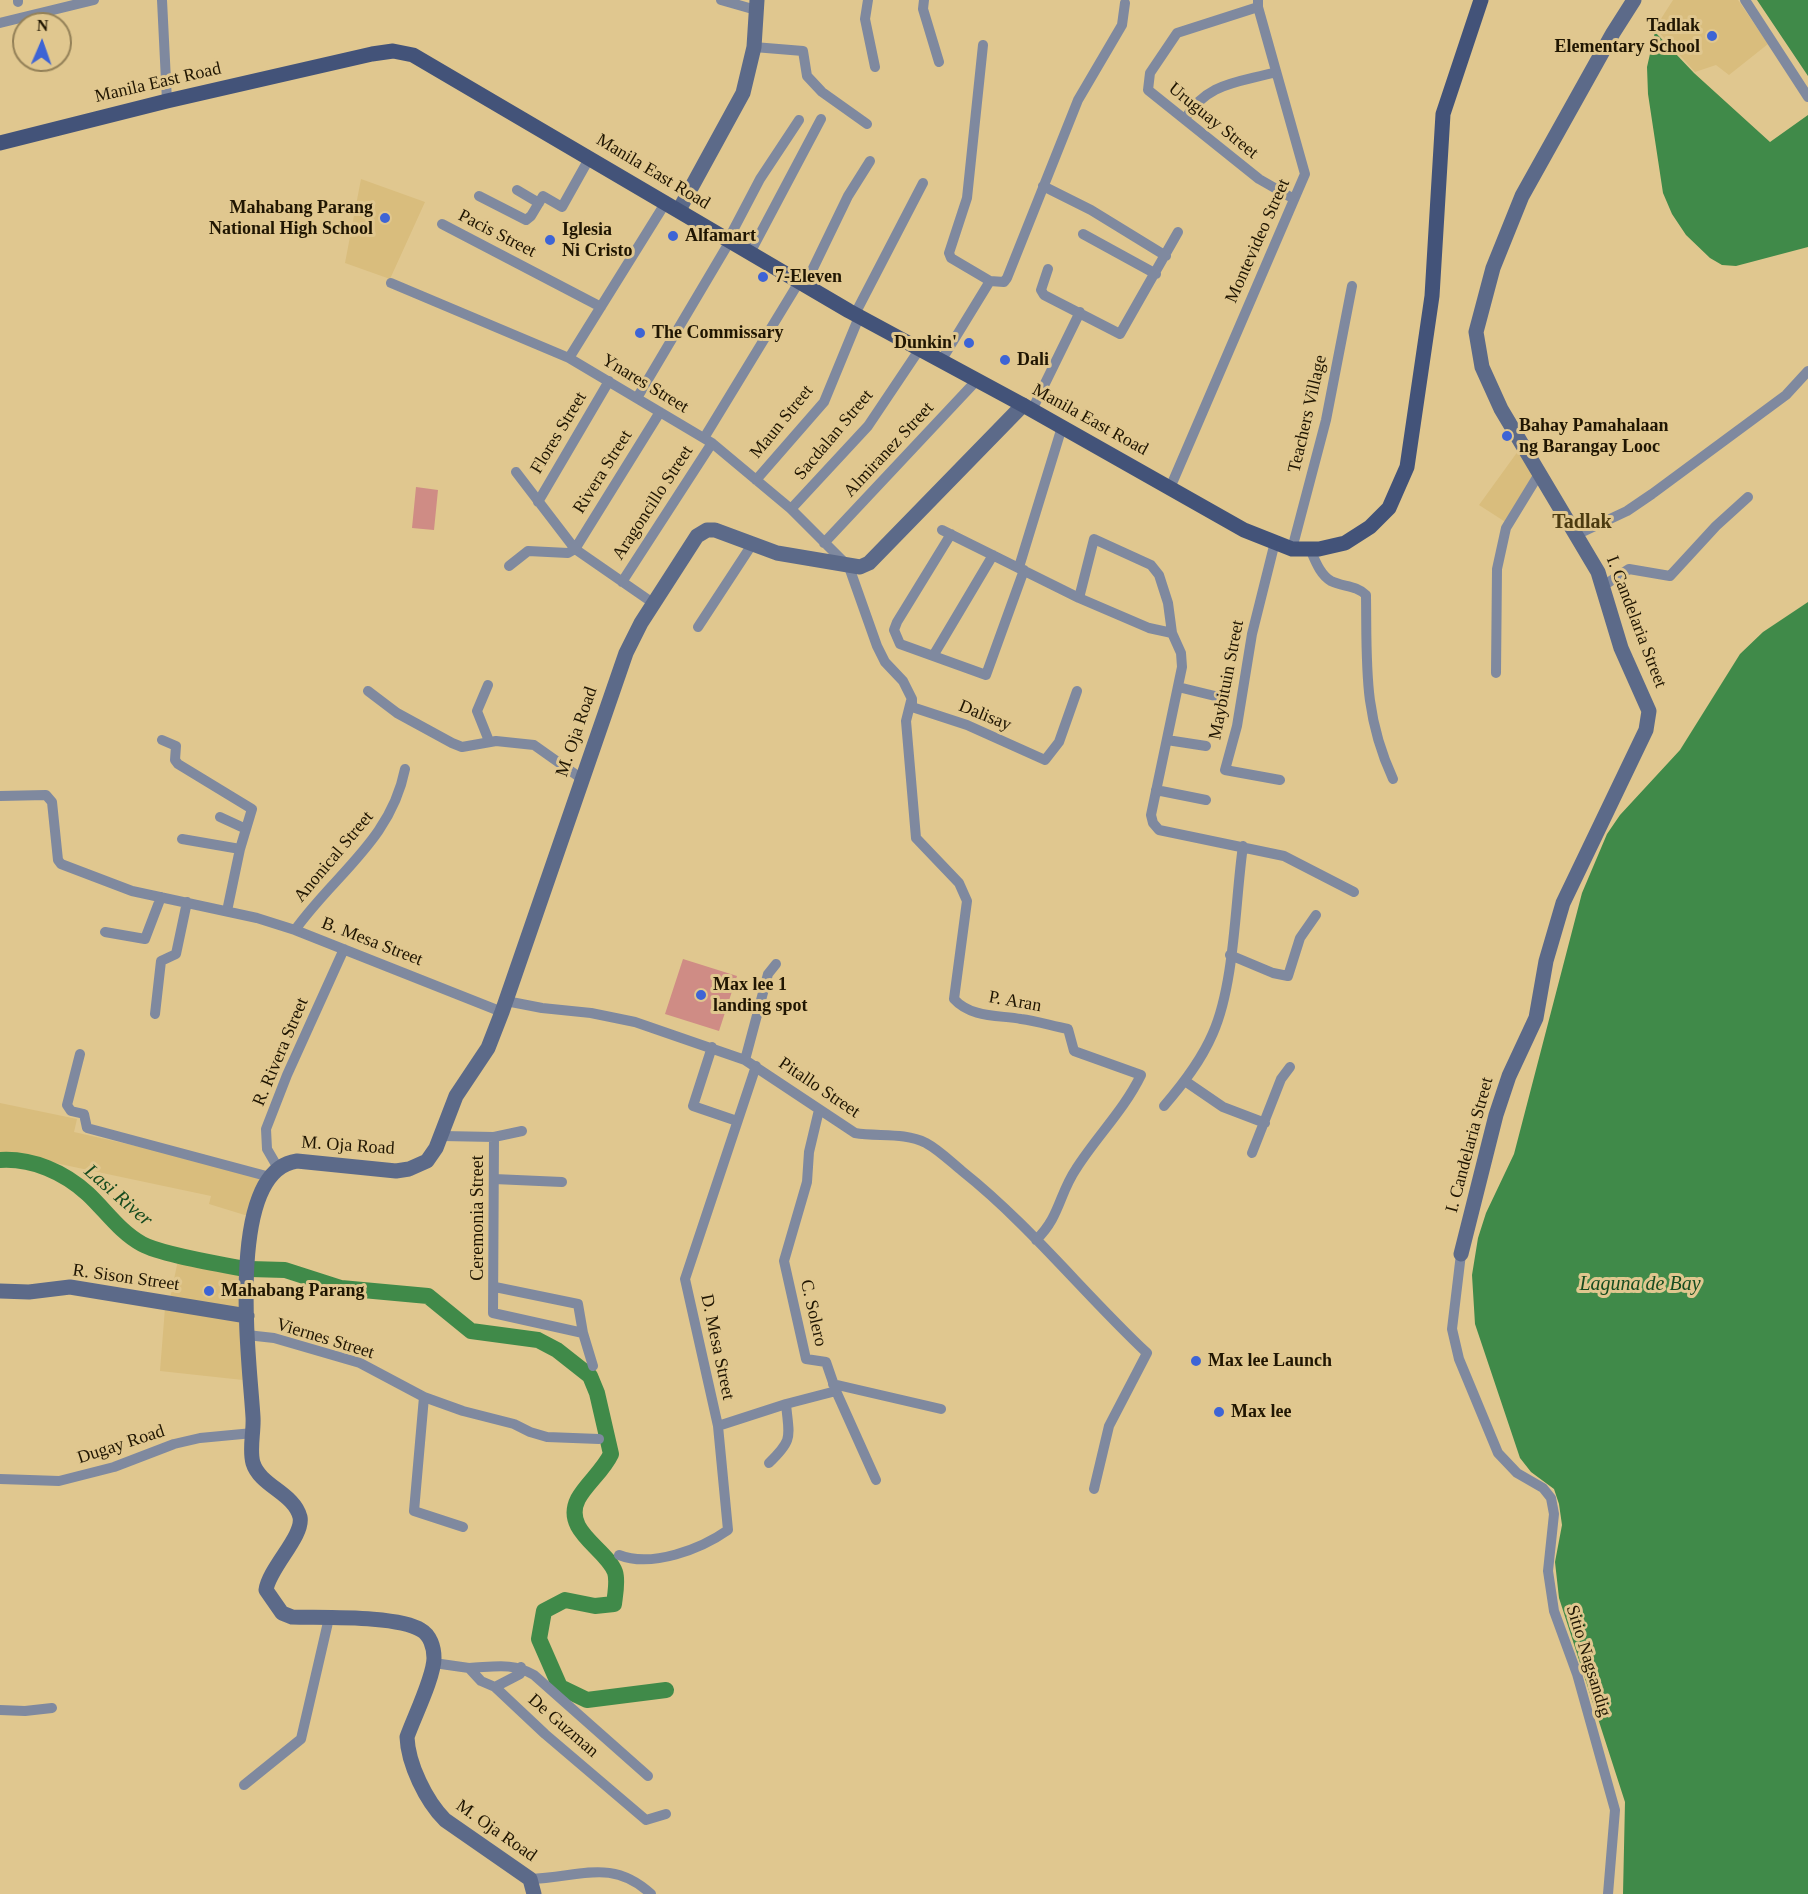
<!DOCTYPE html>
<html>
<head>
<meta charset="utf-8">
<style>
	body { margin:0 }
	#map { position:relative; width:1808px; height:1894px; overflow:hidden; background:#e0c78f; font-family:Georgia,serif }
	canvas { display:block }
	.north { position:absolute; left:12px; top:12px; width:60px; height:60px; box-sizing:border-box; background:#e0c78f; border:2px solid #938057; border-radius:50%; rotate:2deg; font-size:16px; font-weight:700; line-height:24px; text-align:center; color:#201602 }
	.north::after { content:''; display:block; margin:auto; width:21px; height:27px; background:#3d64d5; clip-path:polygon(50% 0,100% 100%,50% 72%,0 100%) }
</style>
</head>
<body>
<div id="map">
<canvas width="1808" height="1894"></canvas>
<div class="north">N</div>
</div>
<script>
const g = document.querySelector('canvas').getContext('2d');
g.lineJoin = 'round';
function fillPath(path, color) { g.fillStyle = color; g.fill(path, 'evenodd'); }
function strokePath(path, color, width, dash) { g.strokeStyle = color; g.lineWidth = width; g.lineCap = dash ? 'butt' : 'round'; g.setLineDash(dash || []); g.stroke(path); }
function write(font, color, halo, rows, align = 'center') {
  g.font = font + ' Georgia,serif'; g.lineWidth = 6; g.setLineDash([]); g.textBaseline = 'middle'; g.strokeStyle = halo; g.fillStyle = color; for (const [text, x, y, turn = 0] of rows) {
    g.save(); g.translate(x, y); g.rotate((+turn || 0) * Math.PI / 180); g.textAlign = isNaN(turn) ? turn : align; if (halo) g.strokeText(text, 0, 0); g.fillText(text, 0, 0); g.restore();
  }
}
fillPath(new Path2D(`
	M1673,0H1738L1768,44L1729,75L1716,65L1695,72L1655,28Z
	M361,179L425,202L390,279L345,263Z
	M1521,447L1536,477L1507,523L1479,505Z
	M0,1103L77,1119L74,1132L194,1159L264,1178L248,1216L209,1204L211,1196L22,1156L0,1155Z
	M178,1260L245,1275L240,1311L170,1299Z
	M165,1308L242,1320L243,1380L160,1371Z`), '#d9bd7d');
fillPath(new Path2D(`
	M416,487L438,490L434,530L412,528Z
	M683,959L737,976L719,1031L665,1014Z`), '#cf8c85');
fillPath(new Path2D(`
	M1757,0H1808V76Z
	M1655,32L1694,73L1770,142L1808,115V247L1736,266L1722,265L1710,258L1686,235L1672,214L1663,193L1648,94L1647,67Z
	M1808,602V1894H1623L1625,1802L1559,1598L1555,1562L1562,1525L1559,1504L1554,1489L1531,1472L1520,1458L1475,1324L1472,1275L1478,1238L1486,1213L1514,1154L1582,893L1607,834L1620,815L1680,750L1740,654L1763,632Z`), '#408a49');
strokePath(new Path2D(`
	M0,1160C32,1158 64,1172 88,1194C106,1211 120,1232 142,1244C162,1255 221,1264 245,1269
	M250,1269L285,1270L341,1288L428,1296L471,1331L538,1340L557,1350L590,1376L597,1393L611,1454C603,1471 586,1484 578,1499C562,1531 606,1548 615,1572C618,1581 615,1595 614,1604L595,1606L565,1600L544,1611L539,1639L560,1687L587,1700L666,1690`), '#408a49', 16);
strokePath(new Path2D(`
	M18,0V2
	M162,0L167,101
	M721,0L756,10
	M868,0L865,19L875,67
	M924,0L923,9L939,62
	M1745,0L1808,97
	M1258,7L1177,33L1150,73L1148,90L1259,179L1294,199
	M0,23L94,0
	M983,45L967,198L949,253L951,258L990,281
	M754,47L803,51L807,76L822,92L867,124
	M1185,119C1207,82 1238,83 1276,72
	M1043,186L1091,210L1166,256
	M517,190L539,203
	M479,196L526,220L531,216L543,196L562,207L590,157
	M442,224L601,307
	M1083,234L1156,274
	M728,240L760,179L799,120
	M750,253L821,119
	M1048,269L1041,290L1044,295L1120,334L1178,232
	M391,283L569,358L712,443L791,509L849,567L877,646L885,662L903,681L912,699V707L967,725L1045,760L1059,742L1077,691
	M805,285L848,196L870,161
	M855,314L923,183
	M569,358L666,202
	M941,361L990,281L1004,282L1007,278L1078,100L1122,25L1125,3
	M637,398L730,241
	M1032,410L1080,312
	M704,438L799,282
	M516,472L575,549L653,603
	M756,480L824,402L859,317
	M1170,488L1305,174L1258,7V0
	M538,502L609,381
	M791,509L868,426L919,350
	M942,530L1079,598L1149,628L1172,633
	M951,534L897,622L894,630L900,644L986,675L1024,570
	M1578,534L1627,511L1652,494L1786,395L1808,371
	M1275,542L1252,634L1237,726L1225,770L1280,780
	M824,543L977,380
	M1292,549L1326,420L1352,286
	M1310,549C1315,560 1320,575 1331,581C1343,587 1356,585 1366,595C1367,665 1363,714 1393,779
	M509,566L528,551L568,553L575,549L660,412
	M1019,567L1062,427
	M622,582L712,443
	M1603,586L1629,569L1670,576L1716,526L1748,497
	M1079,598L1094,539L1151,565L1159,575L1168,603L1172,633L1181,653L1182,667L1151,815L1153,823L1159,830L1284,856L1354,892
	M698,627L753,543
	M933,656L993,555
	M1496,673L1497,569L1506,528L1539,474
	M488,685L477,711L489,741
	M1178,687L1215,696
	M368,691L397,713L452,743L462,747L496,741L534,745L582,779
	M911,701L906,721L916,838L959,883L967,901L954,999C971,1018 999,1015 1021,1019C1037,1021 1052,1026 1068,1029L1074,1051L1141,1075C1124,1110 1097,1136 1076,1169C1059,1194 1060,1217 1036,1240
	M162,740L176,746L175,760L178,764L252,809L240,849L227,911
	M1167,740L1206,746
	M1156,790L1206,800
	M0,796L46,795L52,802L58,860L61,864L132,891L257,918L295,930L502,1012
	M220,817L246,829
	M182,839L240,849
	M295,930C335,874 391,840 405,769
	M105,932L145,939L161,897
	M1230,955L1273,973L1288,976L1300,938L1316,915
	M506,1001L542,1008L591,1013L635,1022L745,1060L855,1133C878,1137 904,1132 926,1143C939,1150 951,1162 962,1171C1030,1225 1084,1294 1147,1353L1109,1426L1094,1489
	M155,1014L161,961L176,954L187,902
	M712,1047L693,1106L737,1121
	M80,1054L67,1105L71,1111L84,1114L87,1128L270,1177
	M745,1060L768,974L776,964
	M1185,1081L1223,1107L1265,1123
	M1164,1106C1183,1084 1201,1061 1213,1033C1235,983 1235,901 1243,846
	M443,1136L494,1137L522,1131
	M494,1137L493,1313L583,1333
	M1252,1153L1281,1079L1290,1067
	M278,1168L267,1149L266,1129L287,1075L344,949
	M494,1179L562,1182
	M1461,1254L1452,1329L1459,1359L1498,1453L1517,1473L1543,1488L1551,1498L1554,1514L1548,1571L1554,1611L1577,1674L1615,1810L1608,1894
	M495,1287L578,1304L583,1333L593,1366
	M247,1335L274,1338L360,1363L424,1397L463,1411L514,1424L530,1432L547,1437L599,1439
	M833,1384L941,1409
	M836,1391L876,1480
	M424,1397L414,1511L463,1527
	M718,1426L786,1404
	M769,1463C794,1439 789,1437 786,1404L836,1391L826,1362L806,1359L784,1261L807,1182L809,1152L819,1110
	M0,1479L59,1481L114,1467L174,1444L200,1438L253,1433
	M619,1555C652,1568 701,1549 728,1530L718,1426L685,1279L756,1066
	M434,1663L469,1668L481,1681L495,1687L545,1734L646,1820L666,1814
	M469,1668C494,1667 512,1662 534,1675L648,1776
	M495,1687L520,1674L521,1667
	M0,1710L25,1711L52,1708
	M244,1785L301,1739L329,1618
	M530,1879C578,1878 611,1857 651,1894`), '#7f899f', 10);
strokePath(new Path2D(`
	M679,210L743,93L754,47L757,0
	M1461,1254L1496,1115L1509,1076L1536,1018L1546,961L1563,903L1646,730L1649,711L1621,648L1598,572L1501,409L1482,367L1476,332L1493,268L1522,196L1613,33L1634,0
	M0,1291L29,1292L70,1287L247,1316
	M534,1894L530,1879L445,1820C426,1801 408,1764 407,1737C414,1717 434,1677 434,1658C434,1647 430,1635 421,1630C398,1615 321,1618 292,1617L282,1613L266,1590C269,1568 304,1536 300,1517C294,1493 260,1486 253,1463C249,1449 254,1432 253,1417C250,1365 224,1171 297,1161L396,1171L409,1169L427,1161L436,1148L456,1096L488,1048L502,1012L626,653L641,623L697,536L707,530H715L777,553L860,567L869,563L1023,405`), '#5c6a89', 15);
strokePath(new Path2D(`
	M0,143L167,101L372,54L393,51L413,55L849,311L1023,405L1244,530L1292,549H1319L1345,543L1370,527L1389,508L1407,467L1432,296L1443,114L1481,0`), '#435379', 15);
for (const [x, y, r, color] of [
	[1712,36,6,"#3d64d5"],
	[385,218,6,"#3d64d5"],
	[673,236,6,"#3d64d5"],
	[550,240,6,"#3d64d5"],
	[763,277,6,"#3d64d5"],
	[640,333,6,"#3d64d5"],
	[969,343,6,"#3d64d5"],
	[1005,360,6,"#3d64d5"],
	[1507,436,6,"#3d64d5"],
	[701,995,6,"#3d64d5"],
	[209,1291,6,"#3d64d5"],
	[1196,1361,6,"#3d64d5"],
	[1219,1412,6,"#3d64d5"]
]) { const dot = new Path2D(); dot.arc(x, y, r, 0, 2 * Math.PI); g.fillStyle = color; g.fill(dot); strokePath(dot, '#e0c78f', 2); }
write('bold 18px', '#201602', '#e0c78f', [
	["Tadlak",1700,26,"right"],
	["Elementary School",1700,47,"right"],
	["Mahabang Parang",373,208,"right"],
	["National High School",373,229,"right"],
	["Iglesia",562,230],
	["Ni Cristo",562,251],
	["Alfamart",685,236],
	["7-Eleven",775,277],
	["The Commissary",652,333],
	["Dunkin'",957,343,"right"],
	["Dali",1017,360],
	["Bahay Pamahalaan",1519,426],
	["ng Barangay Looc",1519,447],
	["Max lee 1",713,985],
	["landing spot",713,1006],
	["Mahabang Parang",221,1291],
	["Max lee Launch",1208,1361],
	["Max lee",1231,1412]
], 'left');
write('18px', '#201602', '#e0c78f', [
	["Manila East Road",158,83,-13],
	["Uruguay Street",1213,121,39],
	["Manila East Road",653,172,31],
	["Pacis Street",497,234,27],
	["Montevideo Street",1258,241,-66],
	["Ynares Street",645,384,31],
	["Teachers Village",1308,414,-77],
	["Manila East Road",1090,420,29],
	["Maun Street",782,422,-51],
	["Flores Street",559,433,-59],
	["Sacdalan Street",834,435,-50],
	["Almiranez Street",889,450,-47],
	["Rivera Street",603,472,-58],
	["Aragoncillo Street",653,503,-57],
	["I. Candelaria Street",1636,622,69],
	["Maybituin Street",1227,680,-79],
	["Dalisay",985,716,22],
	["M. Oja Road",577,732,-71],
	["Anonical Street",334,857,-50],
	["B. Mesa Street",372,942,21],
	["P. Aran",1015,1002,10],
	["R. Rivera Street",281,1052,-67],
	["Pitallo Street",819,1088,34],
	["I. Candelaria Street",1470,1145,-75],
	["M. Oja Road",348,1146,4],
	["Ceremonia Street",478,1218,-90],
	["R. Sison Street",126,1278,8],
	["C. Solero",813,1313,77],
	["Viernes Street",325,1339,17],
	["D. Mesa Street",717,1347,78],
	["Dugay Road",121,1445,-18],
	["Sitio Nagsandig",1588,1661,73],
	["De Guzman",563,1726,41],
	["M. Oja Road",496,1831,35]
]);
write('bold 20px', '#4b3a10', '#e0c78f', [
	["Tadlak",1582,523]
]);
write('italic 20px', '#164b1f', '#e0c78f', [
	["Lasi River",118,1196,41],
	["Laguna de Bay",1640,1285]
]);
</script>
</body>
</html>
